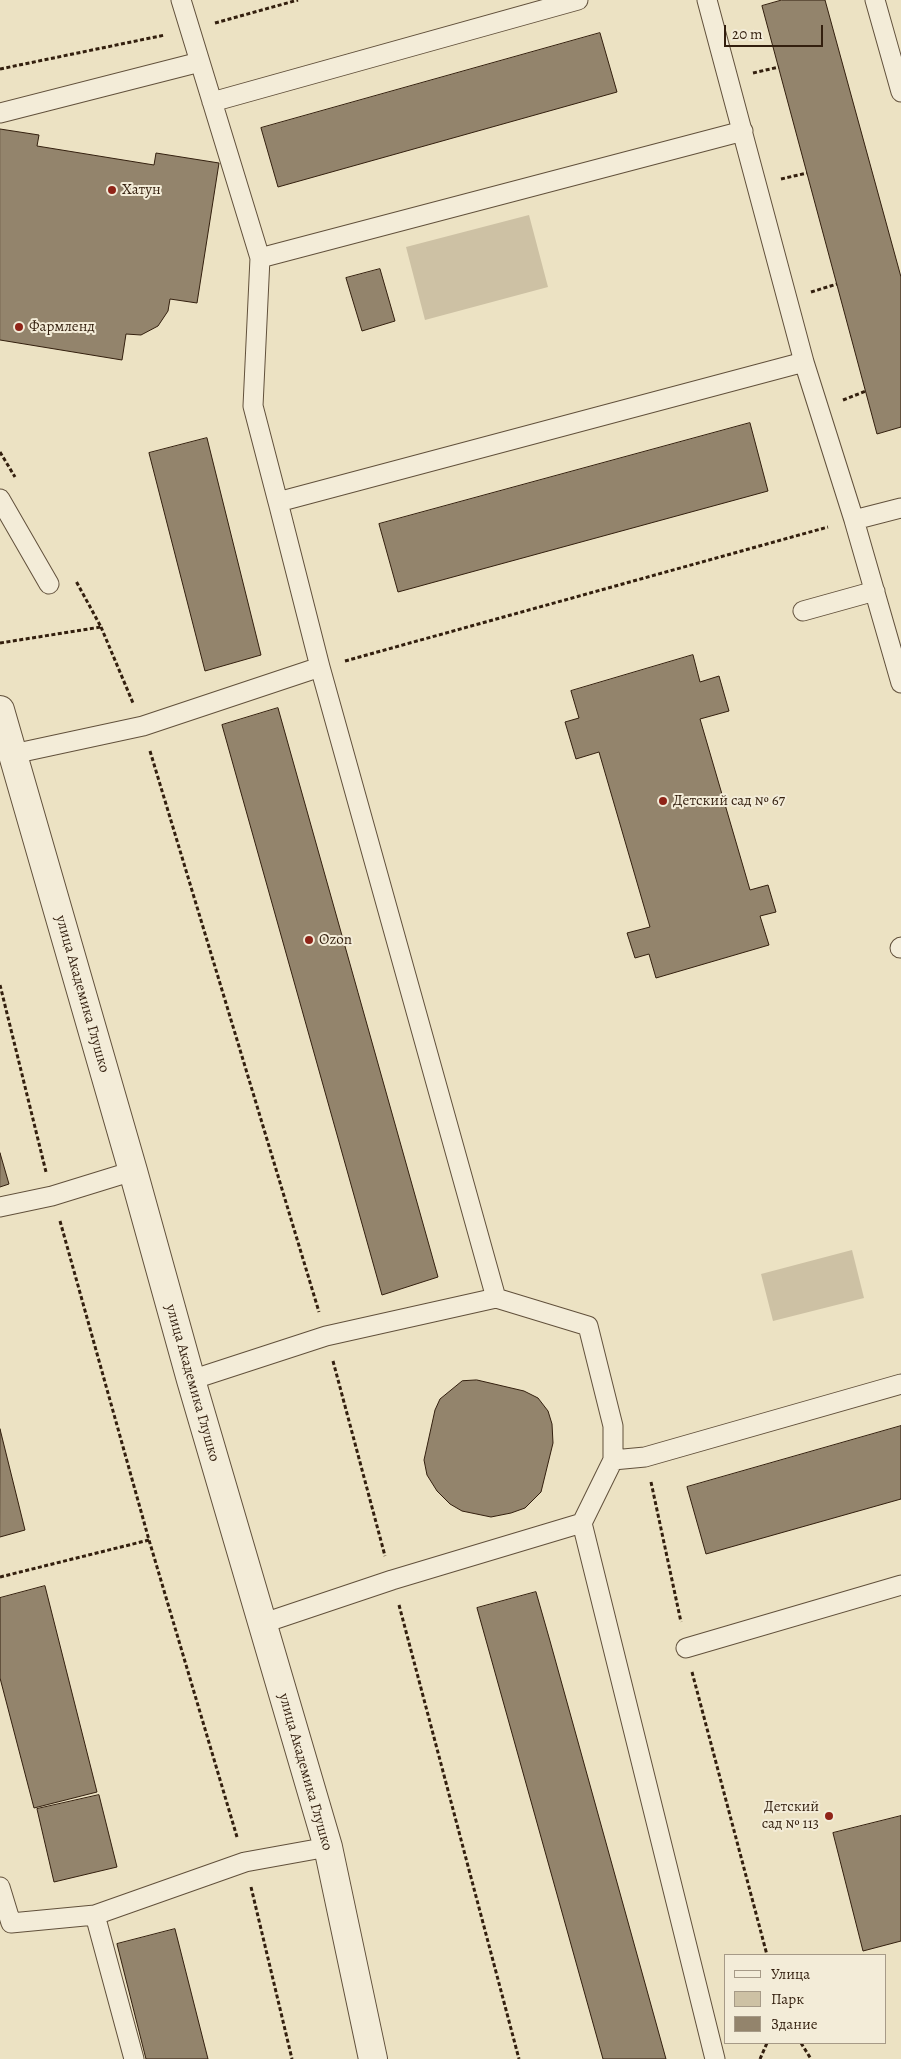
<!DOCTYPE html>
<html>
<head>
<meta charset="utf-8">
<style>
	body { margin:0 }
	#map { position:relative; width:901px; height:2059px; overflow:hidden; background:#ece2c3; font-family:Alegreya,serif }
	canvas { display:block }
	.legend { position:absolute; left:724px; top:1954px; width:162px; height:90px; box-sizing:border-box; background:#f3ecd8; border:1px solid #a69a87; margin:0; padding:6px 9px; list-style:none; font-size:15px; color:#331f0e }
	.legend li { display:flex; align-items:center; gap:10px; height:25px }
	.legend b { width:25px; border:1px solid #a69a87 }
	.scale { position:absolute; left:724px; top:25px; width:99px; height:22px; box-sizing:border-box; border:2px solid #331f0e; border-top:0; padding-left:6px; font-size:15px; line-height:18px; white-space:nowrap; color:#331f0e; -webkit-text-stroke:4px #f3ecd8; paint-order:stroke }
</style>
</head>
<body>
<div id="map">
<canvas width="901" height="2059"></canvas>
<ul class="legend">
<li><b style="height:6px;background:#f3ecd8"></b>Улица</li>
<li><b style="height:14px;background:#cdc1a4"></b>Парк</li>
<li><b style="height:14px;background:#93846c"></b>Здание</li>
</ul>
<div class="scale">20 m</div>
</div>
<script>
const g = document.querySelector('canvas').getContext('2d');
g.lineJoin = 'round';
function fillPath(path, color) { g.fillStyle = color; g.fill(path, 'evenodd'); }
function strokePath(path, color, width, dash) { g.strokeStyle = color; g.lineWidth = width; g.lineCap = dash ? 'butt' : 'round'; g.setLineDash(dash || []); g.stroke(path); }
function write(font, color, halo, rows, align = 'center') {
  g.font = font + ' Alegreya,serif'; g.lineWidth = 4; g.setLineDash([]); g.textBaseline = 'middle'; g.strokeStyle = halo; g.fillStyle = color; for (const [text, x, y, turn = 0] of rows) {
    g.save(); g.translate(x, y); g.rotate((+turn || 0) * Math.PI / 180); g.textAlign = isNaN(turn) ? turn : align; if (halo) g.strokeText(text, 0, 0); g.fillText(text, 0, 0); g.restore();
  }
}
fillPath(new Path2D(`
	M529,215L548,287L425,320L406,247Z
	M852,1250L864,1298L773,1321L761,1274Z`), '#cdc1a4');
const building = new Path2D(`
	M782,0H825L901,277V427L877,434L762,6Z
	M600,33L617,92L278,187L261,128Z
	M0,129L39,135L37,146L154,165L156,153L219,163L197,303L170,299L168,311L158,326L141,335L126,334L122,360L0,340Z
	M380,269L395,321L362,331L346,278Z
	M750,423L768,491L398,592L379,524Z
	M207,438L261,655L205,671L149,453Z
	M693,655L700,682L719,676L729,711L700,719L750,890L768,885L776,912L760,916L769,945L656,978L649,954L635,958L627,933L650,927L599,752L576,759L565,722L579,718L571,691Z
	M278,708L438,1277L382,1295L222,725Z
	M0,1153L9,1184L0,1187Z
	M477,1380L524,1391L538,1398L548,1411L552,1424L553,1443L541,1492L525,1508L511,1513L491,1517L462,1511L450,1504L437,1491L427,1475L424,1460L435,1410L440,1399L462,1381Z
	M901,1426V1499L706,1554L687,1487Z
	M0,1429L25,1530L0,1537Z
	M45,1586L97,1792L34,1808L0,1678V1598Z
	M536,1592L550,1641L666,2059H603L477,1608Z
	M99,1795L117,1867L54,1882L37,1809Z
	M901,1816V1941L863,1951L833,1833Z
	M175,1929L208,2059H146L117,1944Z`);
fillPath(building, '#93846c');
strokePath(building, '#331f0e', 1);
const service = new Path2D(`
	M181,0L260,258
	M707,0L804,362L854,520L901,683
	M875,0L901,92
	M212,102L578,0
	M0,113L200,62
	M0,499L49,584
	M278,502L253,406L260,258L743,131
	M854,520L901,508
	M803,611L875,591
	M320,667L496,1298
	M13,754L143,726L320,667L278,502L804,362
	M900,948L901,947
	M0,1207L52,1196L133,1171
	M191,1380L326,1336L496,1298L588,1326L613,1426V1460L582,1523L392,1580L261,1624
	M613,1460L645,1457L901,1384
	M582,1523L715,2059
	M686,1648L901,1585
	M0,1887L11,1923L95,1915L245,1862L328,1847
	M95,1915L134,2059`);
const minor = new Path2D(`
	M0,710L133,1171L191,1380L328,1847L373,2059`);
strokePath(service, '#61503b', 21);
strokePath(minor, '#61503b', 30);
strokePath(new Path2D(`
	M215,23L298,0
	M0,69L165,35
	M753,73L779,67
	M781,179L807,173
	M811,292L837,284
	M843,400L866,391
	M0,452L15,477
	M101,627L133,703
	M0,643L101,627L76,581
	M345,661L828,527
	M150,751L319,1312
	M0,985L46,1172
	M60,1221L149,1540L237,1837
	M333,1361L385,1556
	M651,1482L681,1622
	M0,1577L149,1540
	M399,1605L519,2059
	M692,1672L767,1955
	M251,1887L292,2059
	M801,2043L811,2059
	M760,2059L767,2043`), '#331f0e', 3, [4, 2.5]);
strokePath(service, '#f3ecd8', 19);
strokePath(minor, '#f3ecd8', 28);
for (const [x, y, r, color] of [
	[112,190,5,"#8f2418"],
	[19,327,5,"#8f2418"],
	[663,801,5,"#8f2418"],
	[309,940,5,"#8f2418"],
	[829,1816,5,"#8f2418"]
]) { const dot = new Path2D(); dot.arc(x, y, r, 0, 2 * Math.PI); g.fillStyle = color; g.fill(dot); strokePath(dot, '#f3ecd8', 2); }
write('15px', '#331f0e', '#f3ecd8', [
	["Хатун",122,190],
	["Фармленд",29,327],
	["Детский сад № 67",673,801],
	["Ozon",319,940],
	["Детский",819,1807,"right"],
	["сад № 113",819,1824,"right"]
], 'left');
write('15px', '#331f0e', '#f3ecd8', [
	["улица Академика Глушко",82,994,74],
	["улица Академика Глушко",192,1383,74],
	["улица Академика Глушко",305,1772,74]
]);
</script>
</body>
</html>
